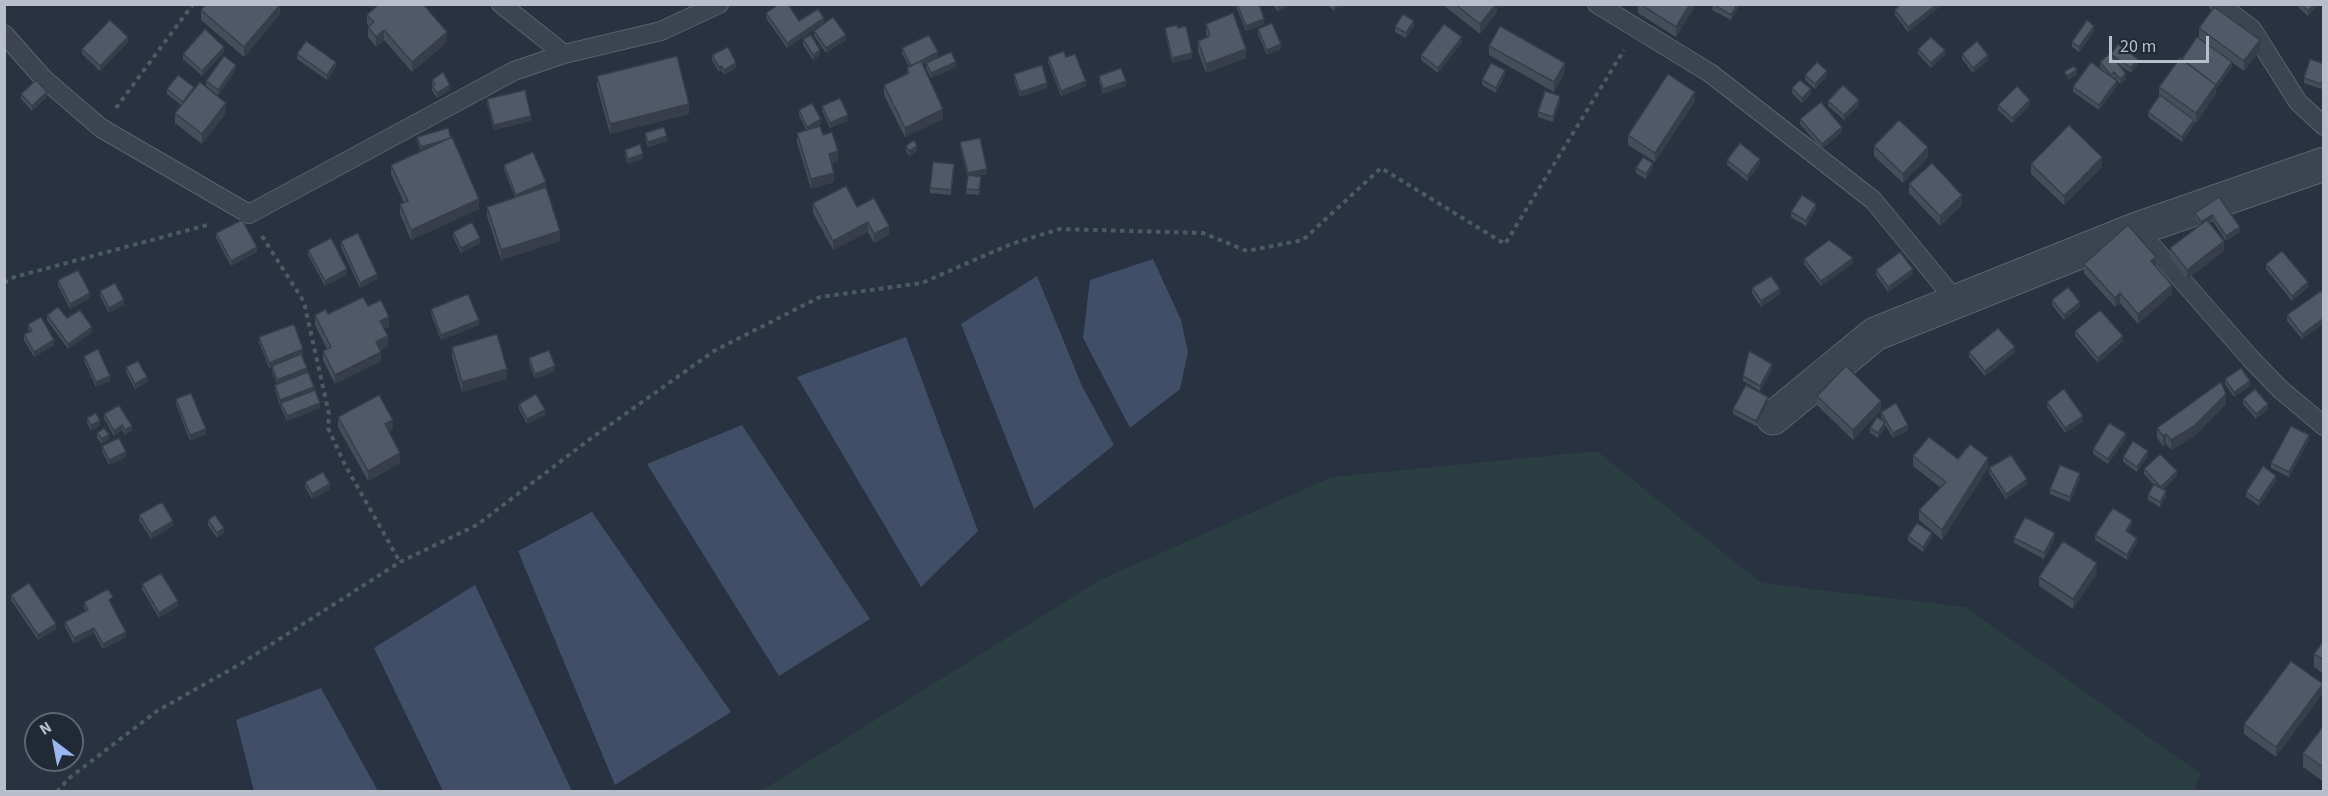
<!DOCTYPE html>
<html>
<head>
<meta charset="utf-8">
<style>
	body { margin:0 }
	#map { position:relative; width:2328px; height:796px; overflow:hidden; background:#283240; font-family:"Source Sans 3",sans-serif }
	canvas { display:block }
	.frame { position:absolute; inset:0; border:6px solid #b9bfca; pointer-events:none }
	.north { position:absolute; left:24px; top:712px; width:60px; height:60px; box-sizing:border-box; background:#212935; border:2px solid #5e6571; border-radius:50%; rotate:328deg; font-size:16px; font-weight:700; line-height:24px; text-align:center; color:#b9bfca }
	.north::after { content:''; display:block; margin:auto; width:21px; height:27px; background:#98b7f0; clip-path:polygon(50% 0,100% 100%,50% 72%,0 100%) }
	.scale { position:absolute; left:2109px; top:36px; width:100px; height:27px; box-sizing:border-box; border:3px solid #b9bfca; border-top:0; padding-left:8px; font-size:18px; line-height:21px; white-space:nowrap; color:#b9bfca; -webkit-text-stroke:4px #212935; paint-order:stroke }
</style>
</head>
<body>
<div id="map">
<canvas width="2328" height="796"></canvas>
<div class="frame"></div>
<div class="north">N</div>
<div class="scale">20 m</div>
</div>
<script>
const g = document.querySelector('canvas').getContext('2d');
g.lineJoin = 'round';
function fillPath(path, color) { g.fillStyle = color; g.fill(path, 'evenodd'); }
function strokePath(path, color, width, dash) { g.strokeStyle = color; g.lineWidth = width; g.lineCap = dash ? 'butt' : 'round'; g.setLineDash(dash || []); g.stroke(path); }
fillPath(new Path2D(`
	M1597,451L1761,583L1965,607L2201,774L2194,791H761L1100,580L1332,477Z`), '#2b3f42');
fillPath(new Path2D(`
	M1153,259L1181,320L1188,352L1180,389L1130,428L1083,338L1090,280Z
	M1037,276L1082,386L1114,445L1034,509L961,324Z
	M906,337L978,531L921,587L797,377Z
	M742,425L870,619L779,676L647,464Z
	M592,512L731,712L615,785L518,551Z
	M475,585L572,791H443L374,648Z
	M321,688L378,791H254L236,720Z`), '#404e67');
const service = new Path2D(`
	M501,4L564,54
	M1597,4L1710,73L1873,200L1957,302
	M2219,4L2252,29L2298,102L2324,126
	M4,34L43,78L101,128L249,214L514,71L564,54L661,31L719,4
	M2137,229L2251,359L2280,389L2324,426`);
const minor = new Path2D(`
	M1773,418L1875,334L2137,229L2324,164`);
strokePath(service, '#5a626d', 20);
strokePath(minor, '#5a626d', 35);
strokePath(new Path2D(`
	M116,108L193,4
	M262,236L304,302L329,414L328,428L344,463L400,562
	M4,283L11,278L211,224
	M57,792L68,779L157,711L242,663L400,562L477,525L590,439L714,351L820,297L922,283L1011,244L1060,229L1203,233L1247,251L1303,240L1381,168L1505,244L1624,50`), '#4b5c60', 4, [4.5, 4.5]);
strokePath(service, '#3c4450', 18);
strokePath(minor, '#3c4450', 33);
fillPath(new Path2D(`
	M1235,4H1259L1264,24L1246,31Z
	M1273,4H1291L1278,12Z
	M1327,4H1339L1334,11Z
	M1442,4H1497V12L1480,34Z
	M1638,4H1696L1676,37L1638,13Z
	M1713,4H1738V7L1731,20L1712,10Z
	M1899,4H1943L1908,32L1895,15V10L1900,5Z
	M2299,4H2319L2308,16L2299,8Z
	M201,10L280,14L244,57L201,20Z
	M766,13L799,21L824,23L787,48L766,18Z
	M367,15L447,42L412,72L384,40L376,47L368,37V27L369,26L367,24Z
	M1206,24L1246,58L1206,73L1198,51V41L1207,38L1206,33Z
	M1414,26L1406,38L1395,32V27Z
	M1165,28L1192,58L1172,63L1165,33Z
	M2199,28L2260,50L2244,71L2199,38Z
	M1258,29L1281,49L1267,55L1258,34Z
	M814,31L846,40L826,53L814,36Z
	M2094,31L2079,52L2072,47V42Z
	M803,39L820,55L813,60L803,45Z
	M128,42L100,71L82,54V49Z
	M1462,42L1438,73L1421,60V55Z
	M1489,46L1565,72L1554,92L1489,55Z
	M902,48L938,57L956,67L931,78L926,68V63L923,65L943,119L905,137L884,95V85L907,74V68L909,67L902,53Z
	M1918,49L1945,55L1931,68L1918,54Z
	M224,52L202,76L183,59V54Z
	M297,54L336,67L327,80L297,59Z
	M1962,54L1988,60L1973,73L1962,59Z
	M2111,54L2138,64L2131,73L2118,64L2126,79L2120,84L2114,77L2113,78L2117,86L2099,110L2073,92V87L2104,72L2100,67V62Z
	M712,55L736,68L724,75L722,71L719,72L712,60Z
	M1048,57H1066L1086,86L1061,96L1048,62Z
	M2182,59L2232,67L2216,89V94L2196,123L2194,122V125L2182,142L2148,117V112L2159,97V87Z
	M2324,64V83L2321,89L2304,83V78Z
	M236,70L218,95L206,86V81Z
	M1014,74L1047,88L1020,97L1014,79Z
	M1505,75L1496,93L1482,85V80Z
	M1805,75L1827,76L1815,89L1805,80Z
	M597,76L689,114L610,134L597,86Z
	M1099,76L1126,86L1103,94L1099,81Z
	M432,80L450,90L437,98L432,91Z
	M1792,88L1811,94L1802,103L1792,93Z
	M167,89L226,113L202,144L175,123V113L181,105L167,94Z
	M21,94L47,97L32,111L21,99Z
	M487,99L531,121L494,130L487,104Z
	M1560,101L1553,122L1538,117V112Z
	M1695,101L1655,162L1628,145V135Z
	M1828,101L1859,105L1844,120L1828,106Z
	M1998,105H2030L2012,123L1998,110Z
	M822,106L848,120L830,128L822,111Z
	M799,110L821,124L816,127L823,135L838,161L832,163L834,182L811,189L797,142V133L806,130L799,115Z
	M1800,119L1842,132L1822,149L1800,124Z
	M645,133L667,141L648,147L645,138Z
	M417,137L479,209L411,240L400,214V204L404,203L391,174V165L421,151L417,142Z
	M960,142L987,174L977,176L981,182L979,195L966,194L968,178L960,147Z
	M906,146L917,151L909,156L906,151Z
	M1874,146L1928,157L1903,183L1874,156Z
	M625,150L643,159L628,164L625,155Z
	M1727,160L1760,164L1747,181L1727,165Z
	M2031,164L2102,167L2064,205L2031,174Z
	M504,165L546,187L544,188L560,241L501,260L487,216V207L515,197L504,170Z
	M1636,168H1653L1646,179L1636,173Z
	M954,169L951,195L930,193V188Z
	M1909,184L1962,205L1940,226L1909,193Z
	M2219,197L2240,232L2226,241L2212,220L2209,222L2224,251L2187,279L2170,258V248L2200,225L2195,218V213Z
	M813,203L857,207L889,235L874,243L868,232L833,250L813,213Z
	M1816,209L1806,226L1791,217V212Z
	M453,232L480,243L461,253L453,237Z
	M216,233L257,252L231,266L216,238Z
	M341,241L377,279L360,288L341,247Z
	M308,250L347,274L325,286L308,255Z
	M1804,259L1853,263L1821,286L1804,264Z
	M2084,264L2156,266V267L2172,294L2138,324L2120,303L2115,307L2084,273Z
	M2266,264L2308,287L2292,301L2266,269Z
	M1876,270L1913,274L1888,292L1876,275Z
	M58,280L90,298L70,309L58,285Z
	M1752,288L1780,294L1761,307L1752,293Z
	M100,291L124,305L109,313L100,296Z
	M2324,295V323L2302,339L2287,321V315Z
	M2052,300L2080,307L2064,320L2052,305Z
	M368,306L389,327L384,329L388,346L380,350L381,361L335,384L323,360V351L327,349L315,325V315L328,314Z
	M431,309L479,325L441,340L431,314Z
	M47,315L67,318L92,332L68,349L47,320Z
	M28,324L54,345L34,357L24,340V334L29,332L28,329Z
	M2075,331L2123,341L2098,363L2075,336Z
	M259,337L303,354L302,355L307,373L320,408L287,421L281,408V404L280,405L275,390V385L277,384L272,371V367L269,368L259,342Z
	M452,347L507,379L462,392L452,357Z
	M1969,352H2015L1985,376L1969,357Z
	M84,356L110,381L96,387L84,361Z
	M529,358L555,371L535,379L529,363Z
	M126,367L147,382L135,389L126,372Z
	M1772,369L1760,391L1743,381V376Z
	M2225,379L2250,386L2234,397L2225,384Z
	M1817,396L1881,410L1853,440L1817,405Z
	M176,399L206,434L190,441L176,404Z
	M2243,399L2268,409L2256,419L2243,404Z
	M1768,402L1756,426L1733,414V409Z
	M2047,402L2083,421L2065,433L2047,407Z
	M519,404L545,415L527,424L519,409Z
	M2226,404L2194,436L2171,450L2166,444L2163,446L2157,438V428Z
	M1881,412L1908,430L1893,438L1885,425V427L1878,438L1870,433V428L1883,420L1881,417Z
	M104,414L132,431L125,435L122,430L114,436L104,419Z
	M338,417L393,429L389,432L400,463L368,481L338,427Z
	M87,418L100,426L91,430L87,423Z
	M97,433L109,439L102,444L97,438Z
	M2126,438L2108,464L2093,454V449Z
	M2309,440L2289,477L2271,468V463Z
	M102,446L126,457L109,465L102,451Z
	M1913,456L1958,459L1988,468L1942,540L1919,520V510L1941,488L1913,466Z
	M2148,456L2137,472L2123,462V457Z
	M1989,468L2027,484L2006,499L1989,473Z
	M2144,469L2177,476L2163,489L2166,496L2160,507L2148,500V495L2154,485L2144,474Z
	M2080,478L2070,502L2050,494V489Z
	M2276,481L2259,506L2246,497V492Z
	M305,482L330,489L312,499L305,487Z
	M139,515L173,526L151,539L139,520Z
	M208,520L224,533L217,538L208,525Z
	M2132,526L2128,532L2137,543L2127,560L2095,540V535Z
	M1908,536L1932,538L1923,552L1908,541Z
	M2014,538H2055L2044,559L2014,543Z
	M2097,573L2073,609L2039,586V577Z
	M142,584L178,606L159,618L142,589Z
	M11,595L56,629L38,640L11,600Z
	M84,602H113L111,603L126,637L103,649L94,633L74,644L65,627V622L86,611L84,607Z
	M2324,640V674L2314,667V654Z
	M2323,693L2276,757L2244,734V724Z
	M2324,725V782L2303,767V753Z`), '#444d59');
fillPath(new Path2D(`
	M1283,4H1291L1278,12V7Z
	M1335,4H1339L1334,11V6Z
	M1496,4H1497V12L1480,34V24Z
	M1690,4H1696L1676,37V27Z
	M1737,4H1738V7L1731,20V15Z
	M1937,4H1943L1908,32V27Z
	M2314,4H2319L2308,16V11Z
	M280,5V14L244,57V47Z
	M824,18V23L787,48V43Z
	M1264,19V24L1246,31V26Z
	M1414,21V26L1406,38V33Z
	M2094,26V31L2079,52V47Z
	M384,30V40L376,47V37Z
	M447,32V42L412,72V62Z
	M846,35V40L826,53V48Z
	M128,37V42L100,71V66Z
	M1462,37V42L1438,73V68Z
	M2260,40V50L2244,71V61Z
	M1281,44V49L1267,55V50Z
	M224,47V52L202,76V71Z
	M1246,49V58L1206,73V64Z
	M820,50V55L813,60V55Z
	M1945,50V55L1931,68V63Z
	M938,52V57L911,71V66Z
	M1192,53V58L1172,63V58Z
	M1988,55V60L1973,73V68Z
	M2138,59V64L2131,73V68Z
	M336,62V67L327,80V75Z
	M956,62V67L931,78V73Z
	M2232,62V67L2216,89V94L2196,123V113Z
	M736,63V68L724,75V70Z
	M1565,63V72L1554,92V82Z
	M236,65V70L218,95V90Z
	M722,66V71L719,72V67Z
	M1505,70V75L1496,93V88Z
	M2077,70V75L2067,81V76Z
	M1827,71V76L1815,89V84Z
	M2126,74V79L2120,84V79Z
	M1086,81V86L1061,96V91Z
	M1126,81V86L1103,94V89Z
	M2117,81V86L2099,110V105Z
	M1047,83V88L1020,97V92Z
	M450,85V90L437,98V93Z
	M1811,89V94L1802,103V98Z
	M47,92V97L32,111V106Z
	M1695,92V101L1655,162V153Z
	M1560,96V101L1553,122V117Z
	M1859,100V105L1844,120V115Z
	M2030,100V105L2012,123V118Z
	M226,103V113L202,144V134Z
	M689,104V114L610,134V124Z
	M943,109V119L905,137V128Z
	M848,115V120L830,128V123Z
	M531,116V121L494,130V125Z
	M821,119V124L807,132V127Z
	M2194,120V125L2182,142V137Z
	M1842,127V132L1822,149V144Z
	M667,136V141L648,147V142Z
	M451,138L421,152V147Z
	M917,146V151L909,156V151Z
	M1928,147V157L1903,183V174Z
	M838,151V161L829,164V154Z
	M643,154V159L628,164V159Z
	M2102,157V167L2064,205V196Z
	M1760,159V164L1747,181V176Z
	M1653,163V168L1646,179V174Z
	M987,169V174L968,178V173Z
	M834,173V182L811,189V179Z
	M546,182V187L516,200V195Z
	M1962,195V205L1940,226V216Z
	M479,199V209L411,240V230Z
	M1816,204V209L1806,226V221Z
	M2212,215V220L2201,227V222Z
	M868,222V232L833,250V241Z
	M889,226V235L874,243V234Z
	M2240,227V232L2226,241V236Z
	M560,231V241L501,260V250Z
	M480,238V243L461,253V248Z
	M2224,241V251L2187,279V270Z
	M257,247V252L231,266V261Z
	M2156,257V266L2151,271V261Z
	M1853,258V263L1821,286V281Z
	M347,269V274L325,286V281Z
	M1913,269V274L1888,292V287Z
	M377,274V279L360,288V283Z
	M2308,282V287L2292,301V296Z
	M2172,285V294L2138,324V314Z
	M1780,289V294L1761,307V301Z
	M90,293V298L70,309V304Z
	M2120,293V303L2115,307V298Z
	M124,300V305L109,313V308Z
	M2080,302V307L2064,320V315Z
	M389,317V327L380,331V321Z
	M2324,318V323L2302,339V334Z
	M479,320V325L441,340V335Z
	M92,327V332L68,349V344Z
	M388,336V346L376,351V342Z
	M2123,336V341L2098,363V358Z
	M54,340V345L34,357V352Z
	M2015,347V352L1985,376V371Z
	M303,349V354L269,368V363Z
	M381,352V361L335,384V375Z
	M1772,364V369L1760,391V386Z
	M555,366V371L535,379V374Z
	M307,368V373L277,385V380Z
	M507,369V379L462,392V382Z
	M110,376V381L96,387V382Z
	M147,377V382L135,389V384Z
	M2250,381V386L2234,397V392Z
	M314,387V392L280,405V400Z
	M2226,394V404L2194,436L2171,450V440Z
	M1768,397V402L1756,426V421Z
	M1881,401V410L1853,440V430Z
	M320,403V408L287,421V416Z
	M2268,404V409L2256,419V414Z
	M545,410V415L527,424V419Z
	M2083,416V421L2065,433V428Z
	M393,420V429L385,434V424Z
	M100,421V426L91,430V425Z
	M1885,422V427L1878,438V433Z
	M122,425V430L114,436V431Z
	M1908,425V430L1893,438V433Z
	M132,426V431L125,435V430Z
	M206,429V434L190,441V435Z
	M2126,433V438L2108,464V459Z
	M109,434V439L102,444V439Z
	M2166,434V444L2163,446V436Z
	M2309,435V440L2289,477V472Z
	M2148,451V456L2137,472V467Z
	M126,452V457L109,465V460Z
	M400,453V463L368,481V471Z
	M1988,458V468L1942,540V530Z
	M2177,471V476L2161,492V487Z
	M2080,473V478L2070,502V497Z
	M2276,476V481L2259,506V501Z
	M2027,479V484L2006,499V494Z
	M330,484V489L312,499V494Z
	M2166,491V496L2160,507V502Z
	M2132,520V526L2126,536V531Z
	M173,521V526L151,539V534Z
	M224,528V533L217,538V533Z
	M1932,533V538L1923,552V547Z
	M2055,533V538L2044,559V553Z
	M2137,538V543L2127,560V555Z
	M2097,563V573L2073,609V599Z
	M178,601V606L159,618V613Z
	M56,624V629L38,640V635Z
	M94,628V633L74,644V638Z
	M126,632V637L103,649V644Z
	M2323,684V693L2276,757V747Z`), '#373e49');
const building = new Path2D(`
	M206,4H280V5L244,47L201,10Z
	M379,4H423L447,32L412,62L384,30L376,37L368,27L374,22L367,15Z
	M779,4H788L799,21L818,9L824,18L787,43L766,13Z
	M1237,4H1259L1264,19L1246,26Z
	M1455,4H1496L1480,24Z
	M1640,4H1690L1676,27Z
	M1713,4H1737L1731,15Z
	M1901,4H1937L1908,27L1895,10Z
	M2301,4H2314L2308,11Z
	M2214,7L2260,40L2244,61L2199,28Z
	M1233,13L1246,49L1206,64L1198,41L1210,36L1206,24Z
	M1403,14L1414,21L1406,33L1395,27Z
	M833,17L846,35L826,48L814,31Z
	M110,20L128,37L100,66L82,49Z
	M2087,20L2094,26L2079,47L2072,42Z
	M1272,23L1281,44L1267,50L1258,29Z
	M1444,24L1462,37L1438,68L1421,55Z
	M1177,25L1178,28L1186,26L1192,53L1172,58L1165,28Z
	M1500,26L1565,63L1554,82L1489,46Z
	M205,29L224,47L202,71L183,54Z
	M811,35L820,50L813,55L803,39Z
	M929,35L938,52L911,66L902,48Z
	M1931,37L1945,50L1931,63L1918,49Z
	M2197,37L2232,62L2216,85L2182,59Z
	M306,41L336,62L327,75L297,54Z
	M1977,41L1988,55L1973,68L1962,54Z
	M2118,44L2138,59L2131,68L2111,54Z
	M728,47L736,63L724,70L722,66L719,67L712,55Z
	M1064,51L1066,57L1075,54L1086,81L1061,91L1048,57Z
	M951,52L956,62L931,73L926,63Z
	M2110,53L2126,74L2120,79L2114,72L2111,75L2100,62Z
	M224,56L236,65L218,90L206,81Z
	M677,56L689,104L610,124L597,76Z
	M2180,58L2216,85L2196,113L2159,87Z
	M2310,59L2324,64V78L2321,84L2304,78Z
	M921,61L943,109L905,128L884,85L909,73L907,68Z
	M1817,62L1827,71L1815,84L1805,75Z
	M2091,62L2117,81L2099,105L2073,87Z
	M1491,63L1505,70L1496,88L1482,80Z
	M1042,65L1047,83L1020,92L1014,74Z
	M2074,66L2077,70L2067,76L2064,72Z
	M1121,68L1126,81L1103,89L1099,76Z
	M443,72L450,85L437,93L432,86L435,84L432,80Z
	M1668,74L1695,92L1655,153L1628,135Z
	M178,75L194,87L183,102L167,89Z
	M36,80L47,92L32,106L21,94Z
	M1800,80L1811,89L1802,98L1792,88Z
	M200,82L226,103L202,134L175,113Z
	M1843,85L1859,100L1844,115L1828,101Z
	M2017,86L2030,100L2012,118L1998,105Z
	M525,90L531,116L494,125L487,99Z
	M1545,91L1560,96L1553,117L1538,112Z
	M2160,95L2194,120L2182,137L2148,112Z
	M840,98L848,115L830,123L822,106Z
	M1821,102L1842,127L1822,144L1800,119Z
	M812,103L821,119L807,127L799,110Z
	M1899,120L1928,147L1903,174L1874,146Z
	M2069,125L2102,157L2064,196L2031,164Z
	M820,126L823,135L832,132L838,151L829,154L834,173L811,179L797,133Z
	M664,127L667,136L648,142L645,133Z
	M448,128L451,138L421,147L417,137Z
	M452,137L479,199L411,230L400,204L408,201L391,165Z
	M980,138L987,169L968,173L960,142Z
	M914,140L917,146L909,151L906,146Z
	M1740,143L1760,159L1747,176L1727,160Z
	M640,144L643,154L628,159L625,150Z
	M533,152L546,182L516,195L504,165Z
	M1643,157L1653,163L1646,174L1636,168Z
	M933,162L954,164L951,190L930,188Z
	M1932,163L1962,195L1940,216L1909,184Z
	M968,175L981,177L979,190L966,189Z
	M846,186L857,207L874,198L889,226L874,234L868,222L833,241L813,203Z
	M546,187L560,231L501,250L487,207Z
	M1802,195L1816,204L1806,221L1791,212Z
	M2219,197L2240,227L2226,236L2212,215L2201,222L2195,213Z
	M242,220L257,247L231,261L216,233Z
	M2207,220L2224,241L2187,270L2170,248Z
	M472,222L480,238L461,248L453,232Z
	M2128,225L2156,257L2151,261L2172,285L2138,314L2120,293L2115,298L2084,264Z
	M358,233L377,274L360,283L341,241Z
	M331,238L347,269L325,281L308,250Z
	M1829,240L1853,258L1821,281L1804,259Z
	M2282,251L2308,282L2292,296L2266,264Z
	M1900,252L1913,269L1888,287L1876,270Z
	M78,270L90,293L70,304L58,280Z
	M1771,276L1780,289L1761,301L1752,288Z
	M115,283L124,300L109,308L100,291Z
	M2068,287L2080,302L2064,315L2052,300Z
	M2321,291L2324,295V318L2302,334L2287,315Z
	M468,294L479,320L441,335L431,309Z
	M363,297L368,306L381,300L389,317L380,321L388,336L376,342L381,352L335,375L323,351L331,347L315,315L326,309L328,314Z
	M58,307L67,318L80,310L92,327L68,344L47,315Z
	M2100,310L2123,336L2098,358L2075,331Z
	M41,317L54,340L34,352L24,334L32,331L28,324Z
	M294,324L303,349L269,363L259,337Z
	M1998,328L2015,347L1985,371L1969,352Z
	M497,334L507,369L462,382L452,347Z
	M98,349L110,376L96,382L84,356Z
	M549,350L555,366L535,374L529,358Z
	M1749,351L1772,364L1760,386L1743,376Z
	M301,354L307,368L277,380L272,366Z
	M138,361L147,377L135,384L126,367Z
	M1846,366L1881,401L1853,430L1817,396Z
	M2241,368L2250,381L2234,392L2225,379Z
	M308,372L314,387L280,400L275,385Z
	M2221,382L2226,394L2194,426L2171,440L2166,434L2163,436L2157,428Z
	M1746,385L1768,397L1756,421L1733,409Z
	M2064,389L2083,416L2065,428L2047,402Z
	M2255,389L2268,404L2256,414L2243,399Z
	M315,390L320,403L287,416L281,403Z
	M191,393L206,429L190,435L176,399Z
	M536,394L545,410L527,419L519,404Z
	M379,395L393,420L385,424L400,453L368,471L338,417Z
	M1896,403L1908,425L1893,433L1881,412Z
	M119,405L132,426L125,430L122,425L114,431L104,414Z
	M96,413L100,421L91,425L87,418Z
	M1877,417L1885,422L1878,433L1870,428Z
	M2109,423L2126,433L2108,459L2093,449Z
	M2291,426L2309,435L2289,472L2271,463Z
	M104,428L109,434L102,439L97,433Z
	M1929,437L1958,459L1970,444L1988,458L1942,530L1919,510L1946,482L1913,456Z
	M119,438L126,452L109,460L102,446Z
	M2133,441L2148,451L2137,467L2123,457Z
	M2160,454L2177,471L2161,487L2144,469Z
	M2011,455L2027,479L2006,494L1989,468Z
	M2060,465L2080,473L2070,497L2050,489Z
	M2263,466L2276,476L2259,501L2246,492Z
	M323,472L330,484L312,494L305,482Z
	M2154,484L2166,491L2160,502L2148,495Z
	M162,502L173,521L151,534L139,515Z
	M2113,508L2132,520L2126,531L2137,538L2127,555L2095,535Z
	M215,515L224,528L217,533L208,520Z
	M2025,517L2055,533L2044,553L2014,538Z
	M1917,523L1932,533L1923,547L1908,536Z
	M2063,541L2097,563L2073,599L2039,577Z
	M161,573L178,601L159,613L142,584Z
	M29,583L56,624L38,635L11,595Z
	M108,589L113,597L109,600L126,632L103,644L94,628L74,638L65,622L88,610L84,602Z
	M2324,640V660L2314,654Z
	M2291,661L2323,684L2276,747L2244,724Z
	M2324,725V768L2303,753Z`);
fillPath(building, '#4f5968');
strokePath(building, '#373e49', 1.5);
</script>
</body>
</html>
